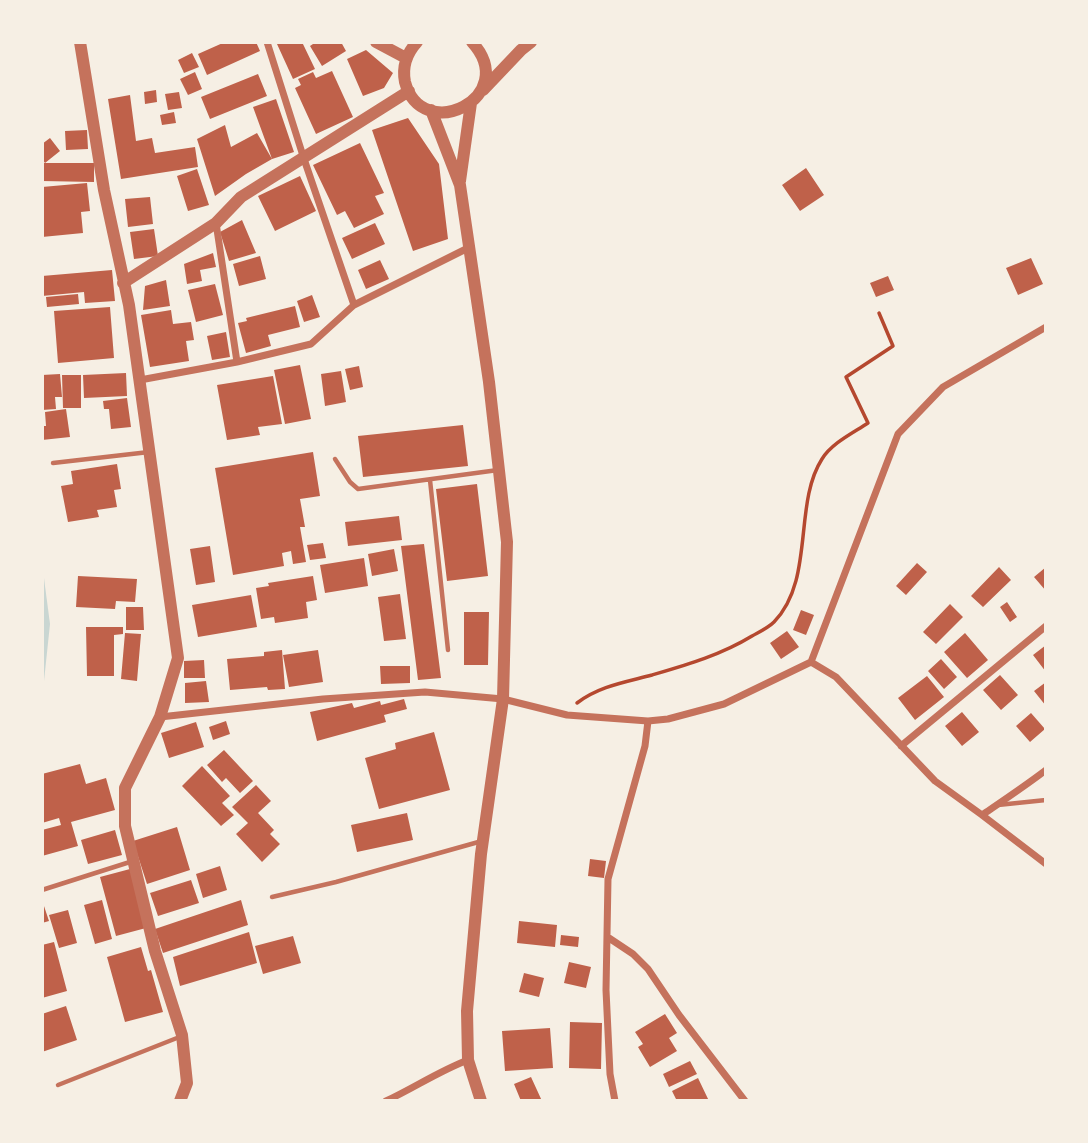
<!DOCTYPE html>
<html>
<head>
<meta charset="utf-8">
<style>
	body { margin:0 }
	#map { position:relative; width:1088px; height:1143px; overflow:hidden; background:#f6efe4; font-family:"Space Grotesk",sans-serif }
	canvas { display:block }
	.frame { position:absolute; inset:0; border:44px solid #f6efe4; pointer-events:none }
</style>
</head>
<body>
<div id="map">
<canvas width="1088" height="1143"></canvas>
<div class="frame"></div>
</div>
<script>
const g = document.querySelector('canvas').getContext('2d');
g.lineJoin = 'round';
function fillPath(path, color) { g.fillStyle = color; g.fill(path, 'evenodd'); }
function strokePath(path, color, width, dash) { g.strokeStyle = color; g.lineWidth = width; g.lineCap = dash ? 'butt' : 'round'; g.setLineDash(dash || []); g.stroke(path); }
fillPath(new Path2D(`
	M42,563L50,624L42,700Z`), '#c9d6d2');
fillPath(new Path2D(`
	M225,42H256L260,51L207,75L198,54Z
	M281,42H302L315,69L293,79L277,44Z
	M316,42H341L346,51L322,66L310,46Z
	M366,50L393,73L384,88L363,96L347,59Z
	M192,53L199,67L184,73L178,60Z
	M332,71L353,117L316,134L295,88L301,85L298,79L313,72L316,78Z
	M195,72L202,89L188,95L180,79Z
	M258,74L267,96L210,119L201,97Z
	M156,90L157,102L145,104L144,92Z
	M179,92L182,108L168,110L165,94Z
	M130,95L136,141L152,138L155,153L195,147L198,167L121,179L108,99Z
	M276,99L294,152L272,159L253,107Z
	M174,112L176,123L162,125L160,115Z
	M408,118L439,164L448,239L413,251L372,130Z
	M225,125L231,147L257,133L272,159L246,174L215,196L197,139Z
	M87,130L88,149L66,150L65,131Z
	M50,138L60,151L45,163L42,159V144Z
	M360,143L384,193L375,196L384,214L354,228L345,211L337,215L313,165Z
	M42,163H94V182L42,181Z
	M806,168L824,195L800,211L782,185Z
	M197,169L209,205L188,211L177,176Z
	M300,176L316,211L275,231L258,196Z
	M87,183L90,211L81,212L83,233L42,237V187Z
	M150,197L153,224L128,227L125,199Z
	M242,220L256,253L229,261L220,232Z
	M375,223L385,244L352,259L342,238Z
	M154,229L158,256L134,259L130,232Z
	M213,253L216,267L200,270L202,281L187,284L184,264Z
	M260,256L266,279L239,286L233,264Z
	M1031,258L1043,284L1018,295L1006,268Z
	M380,260L389,279L366,289L358,270Z
	M112,270L115,301L85,303L84,292L42,296V276Z
	M888,276L894,290L876,297L870,283Z
	M166,280L170,306L143,310L145,286Z
	M215,284L223,315L196,322L188,290Z
	M78,294L79,304L47,307L46,297Z
	M312,295L320,317L304,322L297,301Z
	M295,306L300,327L268,335L271,346L246,353L238,323L247,321L246,318Z
	M110,307L114,358L58,363L54,311Z
	M171,310L173,324L191,322L194,340L186,341L189,361L150,367L141,315Z
	M226,332L230,357L212,360L207,336Z
	M300,365L311,419L285,424L274,370Z
	M359,366L363,387L350,390L345,369Z
	M341,371L346,402L325,406L321,374Z
	M126,373L127,396L84,398L83,375Z
	M60,374L62,397H55L56,409L42,410V375Z
	M62,375H81V408H63Z
	M273,376L282,424L258,427L260,435L227,440L217,385Z
	M127,398L131,427L111,429L109,409H104L103,401Z
	M66,409L70,437L42,440V426H46L45,412Z
	M463,425L468,466L363,477L358,436Z
	M313,452L320,496L300,499L305,527H300L306,562L293,564L291,551L282,553L284,566L233,575L215,468Z
	M117,464L121,489L114,490L117,507L97,510L99,517L68,522L61,486L73,484L71,471Z
	M477,484L488,576L447,581L436,489Z
	M399,516L402,540L348,546L345,522Z
	M323,543L326,558L310,560L307,545Z
	M424,544L441,678L418,680L401,546Z
	M210,546L215,582L196,585L190,549Z
	M394,549L398,571L372,576L368,554Z
	M364,558L368,586L325,593L320,565Z
	M917,563L927,572L906,595L896,586Z
	M999,567L1011,580L983,607L971,596Z
	M1046,567V591L1034,577Z
	M78,576L137,579L135,602L116,601L115,609L76,607Z
	M313,576L317,600L306,602L308,618L275,623L274,617L261,619L256,588L269,586L268,583Z
	M400,594L406,639L384,641L378,597Z
	M251,595L257,627L198,637L192,605Z
	M1007,602L1017,617L1010,622L1000,607Z
	M950,604L963,617L936,644L923,632Z
	M126,607H143L144,630H126Z
	M801,610L814,615L806,635L793,630Z
	M464,612H489L488,665H464Z
	M86,627H123V634L114,635V676H87Z
	M787,631L799,647L781,659L770,643Z
	M125,633L141,634L137,681L121,679Z
	M965,633L988,660L967,678L944,652Z
	M1046,645V672L1033,655Z
	M282,650L285,689L268,690L267,687L230,690L227,659L264,656V652Z
	M318,650L323,682L289,687L283,655Z
	M941,659L957,677L944,689L928,671Z
	M204,660L205,678H184V661Z
	M380,666H410V683L381,684Z
	M1000,675L1018,695L1001,710L983,690Z
	M927,676L944,697L915,720L898,698Z
	M206,681L209,702L185,703V683Z
	M1046,682V706L1034,691Z
	M404,699L407,709L384,715L386,722L317,741L310,712L352,703L354,708L380,701L381,705Z
	M962,712L979,732L962,746L945,726Z
	M1031,713L1045,729L1030,742L1016,726Z
	M226,721L230,734L213,740L209,727Z
	M196,722L204,747L169,758L161,733Z
	M434,732L450,790L379,809L365,758L396,749L395,743Z
	M224,750L253,781L240,793L226,778L222,782L207,765Z
	M80,764L86,784L106,778L115,810L71,822L78,846L42,856V830L61,825L59,818L42,823V774Z
	M202,766L230,796L222,803L234,815L221,826L182,786Z
	M256,785L271,801L258,813L274,830L270,834L280,844L262,862L236,834L248,823L232,807Z
	M407,813L413,840L357,852L351,825Z
	M177,827L190,870L147,884L133,841Z
	M115,830L122,855L88,864L81,840Z
	M590,859L606,861L604,878L588,876Z
	M220,866L227,890L203,898L196,874Z
	M130,869L146,928L116,936L100,877Z
	M191,880L199,903L158,916L150,893Z
	M42,900L49,921L42,923Z
	M102,900L112,939L95,944L84,905Z
	M241,900L248,925L163,953L155,929Z
	M68,910L77,943L59,948L49,915Z
	M519,921L557,925L555,947L517,943Z
	M249,932L257,963L180,986L173,957Z
	M561,935L579,937L578,947L560,945Z
	M293,936L301,963L263,974L255,946Z
	M54,942L67,991L42,998V945Z
	M141,947L148,971L151,970L163,1012L125,1022L107,957Z
	M569,962L591,967L586,988L564,983Z
	M524,973L544,978L539,997L519,992Z
	M66,1006L77,1040L42,1052V1014Z
	M665,1014L677,1033L669,1038L677,1051L650,1067L638,1047L643,1044L635,1032Z
	M570,1022L602,1023L601,1069L569,1068Z
	M550,1028L553,1068L505,1071L502,1031Z
	M690,1061L697,1074L669,1087L663,1074Z
	M531,1077L542,1101H521L514,1084Z
	M698,1078L709,1101H677L672,1091Z`), '#bf614a');
strokePath(new Path2D(`
	M577,703C599,686 626,682 652,675C686,665 721,655 752,636C759,632 768,628 774,622C815,580 793,504 822,459C832,443 853,433 868,423L846,377L893,346L879,313`), '#b5482f', 3.5);
strokePath(new Path2D(`
	M335,459L350,482L358,489L498,470
	M53,463L149,452
	M430,480L448,650
	M998,805L1046,800
	M42,890L133,861
	M272,897L336,882L482,841
	M58,1085L182,1036`), '#c5725c', 4.5);
strokePath(new Path2D(`
	M267,42L304,159L354,305
	M216,223L237,362
	M140,380L237,362L311,344L354,305L468,248
	M811,662L836,677L935,781L982,815C1004,800 1025,786 1046,770
	M160,717L323,699L425,692L503,699L567,715L648,721L668,719L724,704L811,662L898,434L943,387L1046,327
	M901,746L1046,626
	M982,815L1046,864
	M609,938L633,954L648,969L679,1015L745,1101
	M386,1101C414,1088 439,1071 468,1060
	M615,1101L610,1074L606,990L608,879L645,746L648,721`), '#c5725c', 7);
strokePath(new Path2D(`
	M80,42L104,190L129,305L178,658L160,717L125,788V826L155,951L182,1035L187,1083L180,1101
	M376,42L406,58
	M417,42C407,53 402,67 405,82C422,146 522,97 472,42
	M483,90L521,50L531,42
	M431,110L460,185L489,382L507,542L503,699L481,854L467,1011L468,1060L481,1101
	M460,181L471,103
	M123,283L216,223L241,197L409,91`), '#c5725c', 12);
</script>
</body>
</html>
